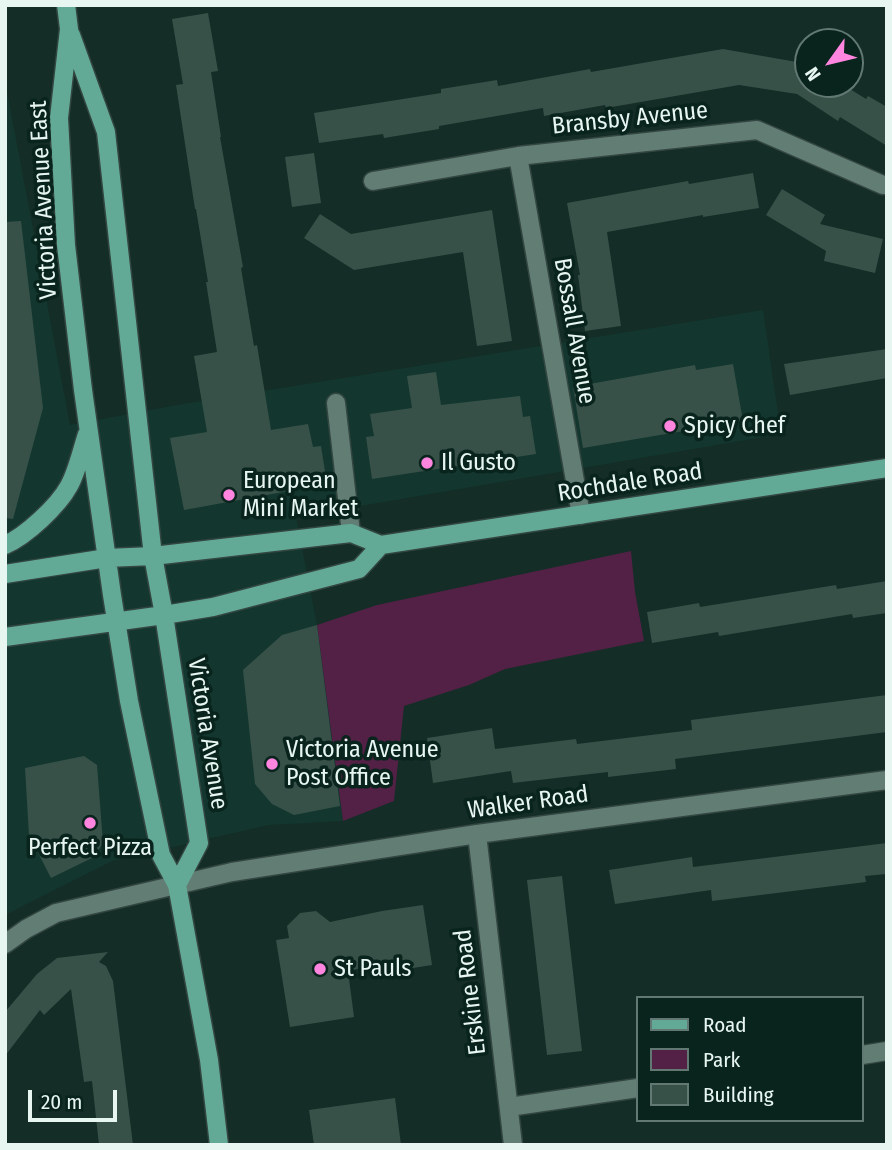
<!DOCTYPE html>
<html>
<head>
<meta charset="utf-8">
<style>
	body { margin:0 }
	#map { position:relative; width:892px; height:1150px; overflow:hidden; background:#142d26; font-family:"Fira Sans Condensed",sans-serif }
	canvas { display:block }
	.frame { position:absolute; inset:0; border:7px solid #e7f6f1; pointer-events:none }
	.legend { position:absolute; left:636px; top:996px; width:228px; height:126px; box-sizing:border-box; background:#09241d; border:2px solid #627872; margin:0; padding:9px 12px; list-style:none; font-size:21px; color:#e7f6f1 }
	.legend li { display:flex; align-items:center; gap:14px; height:35px }
	.legend b { width:35px; border:2px solid #627872 }
	.north { position:absolute; left:794px; top:28px; width:70px; height:70px; box-sizing:border-box; background:#09241d; border:2px solid #627872; border-radius:50%; rotate:236deg; font-size:19px; font-weight:700; line-height:28px; text-align:center; color:#e7f6f1 }
	.north::after { content:''; display:block; margin:auto; width:24px; height:32px; background:#ff85df; clip-path:polygon(50% 0,100% 100%,50% 72%,0 100%) }
	.scale { position:absolute; left:28px; top:1090px; width:89px; height:32px; box-sizing:border-box; border:4px solid #e7f6f1; border-top:0; padding-left:9px; font-size:21px; line-height:24px; white-space:nowrap; color:#e7f6f1; -webkit-text-stroke:5px #09241d; paint-order:stroke }
</style>
</head>
<body>
<div id="map">
<canvas width="892" height="1150"></canvas>
<div class="frame"></div>
<ul class="legend">
<li><b style="height:9px;background:#63aa96"></b>Road</li>
<li><b style="height:19px;background:#522145"></b>Park</li>
<li><b style="height:19px;background:#375149"></b>Building</li>
</ul>
<div class="north">N</div>
<div class="scale">20 m</div>
</div>
<script>
const g = document.querySelector('canvas').getContext('2d');
g.lineJoin = 'round';
function fillPath(path, color) { g.fillStyle = color; g.fill(path, 'evenodd'); }
function strokePath(path, color, width, dash) { g.strokeStyle = color; g.lineWidth = width; g.lineCap = dash ? 'butt' : 'round'; g.setLineDash(dash || []); g.stroke(path); }
function write(font, color, halo, rows, align = 'center') {
  g.font = font + ' "Fira Sans Condensed",sans-serif'; g.lineWidth = 7; g.setLineDash([]); g.textBaseline = 'middle'; g.strokeStyle = halo; g.fillStyle = color; for (const [text, x, y, turn = 0] of rows) {
    g.save(); g.translate(x, y); g.rotate((+turn || 0) * Math.PI / 180); g.textAlign = isNaN(turn) ? turn : align; if (halo) g.strokeText(text, 0, 0); g.fillText(text, 0, 0); g.restore();
  }
}
fillPath(new Path2D(`
	M5,81L70,425L183,404L763,310L781,434L296,517L317,625L343,821L268,825L112,861L5,915Z`), '#13372e');
fillPath(new Path2D(`
	M631,551L635,592L644,641L505,669L469,685L404,706L394,801L343,821L317,625L377,605Z`), '#522145');
fillPath(new Path2D(`
	M208,13L218,71L211,72L221,137H220L243,267L241,268L254,346L257,345L271,430L308,424L313,447L321,446L327,484L184,510L170,438L207,432L194,356L217,352L206,282H208L196,209H195L176,85L183,84L172,19Z
	M723,49L808,64V84H842L866,99L868,96L887,107V146L840,117L838,121L797,94L739,85L606,108L605,105L544,116L543,108L439,126V129L384,138L383,134L319,143L314,113L441,93V89L497,80L498,86L590,69L591,72Z
	M314,153L321,203L292,207L285,157Z
	M753,173L759,208L703,217V215L607,232L621,326L585,331L578,275H580L567,203L688,181L689,184Z
	M782,189L825,215L820,224L883,239L875,273L824,261L826,251L766,215Z
	M492,210L512,341L477,346L463,252L354,270L304,238L320,214L351,234Z
	M21,221L43,408L13,519L5,518V222Z
	M887,349V378L790,395L784,364Z
	M733,364L743,421L583,448L573,387L695,365L696,370Z
	M436,372L441,405L520,396L523,417L530,416L536,454L372,479L366,437L374,436L370,414L412,408L407,376Z
	M887,581V613L853,618L852,614L719,636L718,632L652,643L647,612L699,603L700,607L836,585L837,589Z
	M317,625L340,806L294,815L272,804L255,784L243,670L282,635Z
	M887,695V732L675,759L676,769L608,777V772L513,783L511,771L433,783L427,738L492,728L495,749L576,739L577,744L692,730L691,720Z
	M84,756L97,765L103,843L94,857L51,878L29,835L25,768Z
	M887,843V874L865,876L866,882L712,901L711,890L615,904L609,870L692,857L693,867Z
	M562,876L582,1051L547,1055L527,880Z
	M423,905L432,965L394,971L393,961L348,971L354,1017L290,1027L276,940L289,938L287,926L300,913L316,911L330,922L382,911Z
	M108,952L99,962L106,966L113,981L133,1145H99L92,1081L84,1082L71,989L44,1015L40,1010L5,1056V1012L37,974L57,958Z
	M395,1098L401,1145H314L309,1110Z`), '#375149');
const minor = new Path2D(`
	M518,156L581,515
	M373,181L518,156L757,130L883,185
	M336,403L351,533
	M477,834L513,1145
	M5,944L26,929L56,913L232,872L477,834L887,780
	M862,1055L887,1051
	M509,1107L638,1088`);
const major = new Path2D(`
	M66,5L69,29L59,118L66,245L83,390L112,595L129,701L161,855L177,885L209,1060L219,1145
	M71,35L106,132L153,556L164,615L199,843L177,885
	M5,545C26,536 58,506 69,486C77,472 82,449 87,434
	M5,574L107,558L153,556L351,533L381,545L887,468
	M5,637L164,615L213,607L240,600L359,569L381,545`);
strokePath(minor, '#334641', 21);
strokePath(major, '#334641', 21);
strokePath(minor, '#617d74', 18);
strokePath(major, '#63aa96', 18);
for (const [x, y, r, color] of [
	[670,426,7,"#ff85df"],
	[427,463,7,"#ff85df"],
	[229,495,7,"#ff85df"],
	[272,764,7,"#ff85df"],
	[90,823,7,"#ff85df"],
	[320,969,7,"#ff85df"]
]) { const dot = new Path2D(); dot.arc(x, y, r, 0, 2 * Math.PI); g.fillStyle = color; g.fill(dot); strokePath(dot, '#09241d', 2.5); }
write('24px', '#e7f6f1', '#09241d', [
	["Bransby Avenue",630,119,-6],
	["Victoria Avenue East",44,200,-93],
	["Bossall Avenue",574,331,80],
	["Rochdale Road",630,483,-9],
	["Victoria Avenue",207,734,81],
	["Walker Road",528,803,-8],
	["Erskine Road",471,992,-97]
]);
write('24px', '#e7f6f1', '#09241d', [
	["Spicy Chef",684,426],
	["Il Gusto",441,463],
	["European",243,481],
	["Mini Market",243,509],
	["Victoria Avenue",286,750],
	["Post Office",286,778],
	["Perfect Pizza",90,848,"center"],
	["St Pauls",334,969]
], 'left');
</script>
</body>
</html>
